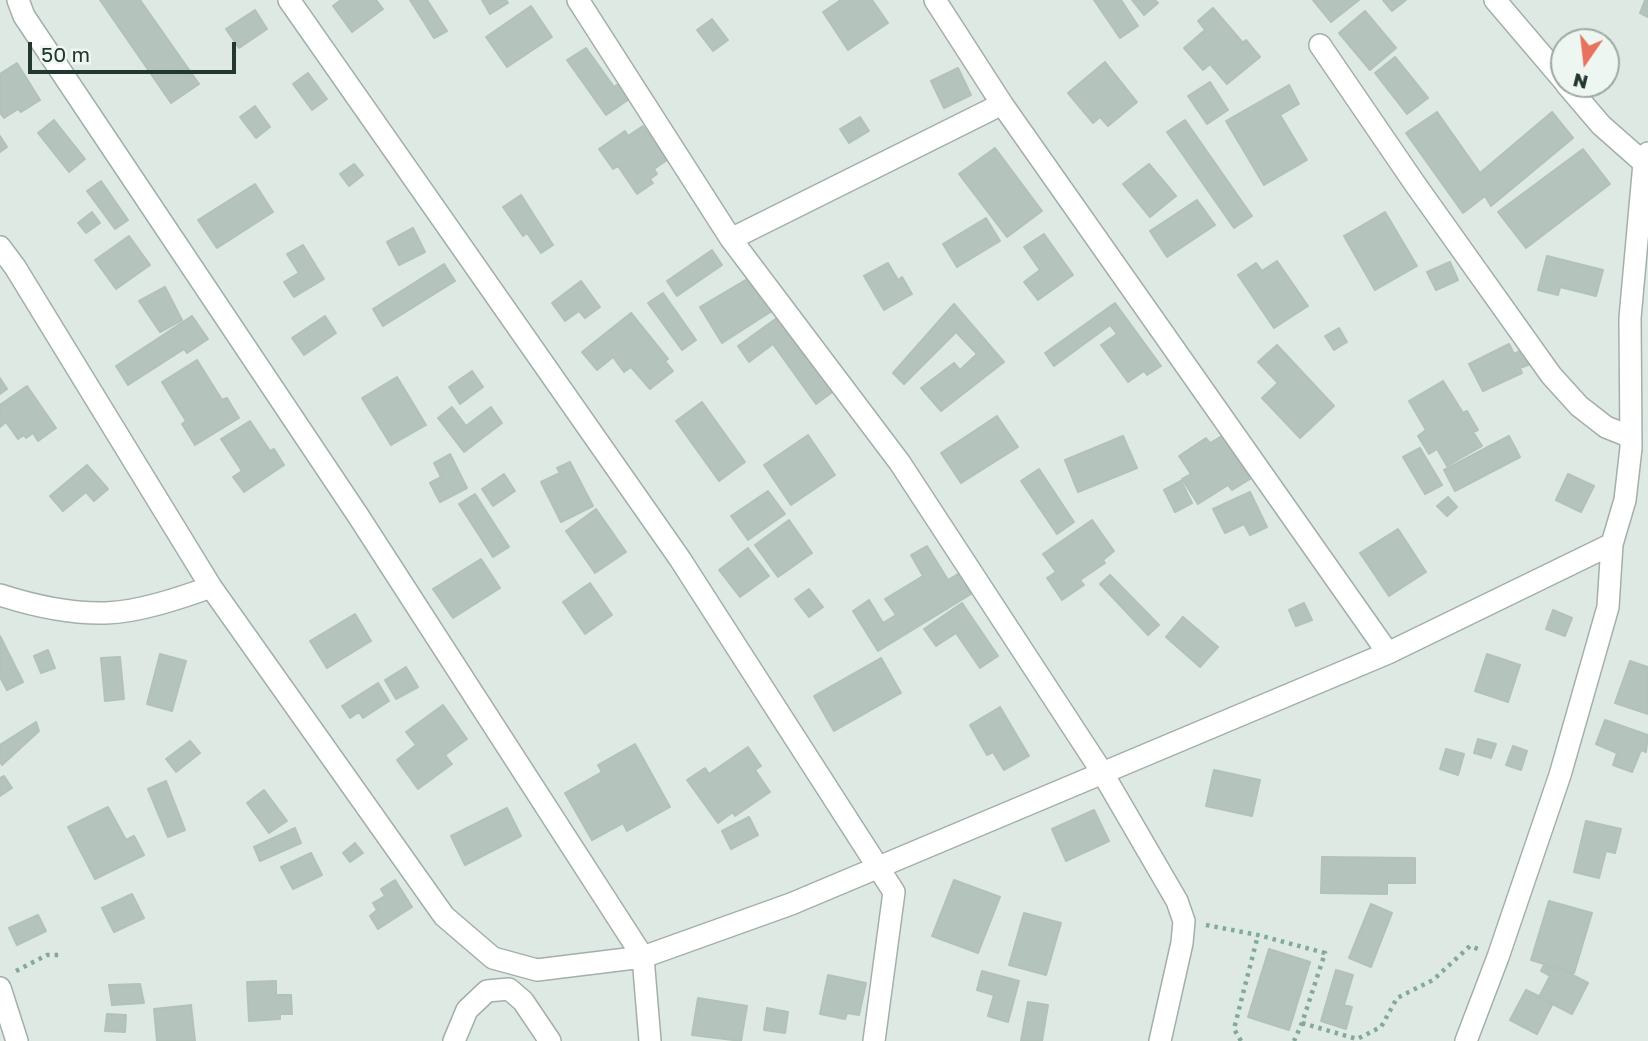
<!DOCTYPE html>
<html>
<head>
<meta charset="utf-8">
<style>
	body { margin:0 }
	#map { position:relative; width:1648px; height:1041px; overflow:hidden; background:#dee9e3; font-family:"Golos Text",sans-serif }
	canvas { display:block }
	.north { position:absolute; left:1550px; top:28px; width:70px; height:70px; box-sizing:border-box; background:#eef6f1; border:2px solid #9caaa3; border-radius:50%; rotate:194deg; font-size:19px; font-weight:700; line-height:28px; text-align:center; color:#21372f }
	.north::after { content:''; display:block; margin:auto; width:24px; height:32px; background:#e7725e; clip-path:polygon(50% 0,100% 100%,50% 72%,0 100%) }
	.scale { position:absolute; left:28px; top:42px; width:208px; height:32px; box-sizing:border-box; border:4px solid #21372f; border-top:0; padding-left:9px; font-size:21px; line-height:24px; white-space:nowrap; color:#21372f; -webkit-text-stroke:5px #eef6f1; paint-order:stroke }
</style>
</head>
<body>
<div id="map">
<canvas width="1648" height="1041"></canvas>
<div class="north">N</div>
<div class="scale">50 m</div>
</div>
<script>
const g = document.querySelector('canvas').getContext('2d');
g.lineJoin = 'round';
function fillPath(path, color) { g.fillStyle = color; g.fill(path, 'evenodd'); }
function strokePath(path, color, width, dash) { g.strokeStyle = color; g.lineWidth = width; g.lineCap = dash ? 'butt' : 'round'; g.setLineDash(dash || []); g.stroke(path); }
const building = new Path2D(`
	M100,0H140L199,84L171,103Z
	M341,0H376L383,9L352,32L333,6Z
	M410,0H427L447,31L434,38Z
	M482,0H506L508,3L490,14Z
	M841,0H872L888,23L848,50L823,12Z
	M1094,0H1121L1138,26L1120,38Z
	M1132,0H1155L1158,3L1144,15Z
	M1313,0H1359L1331,22Z
	M1383,0H1406L1392,11Z
	M1645,0H1648V17L1640,13Z
	M531,6L552,37L507,67L486,37Z
	M1213,8L1243,43L1246,40L1260,57L1227,84L1210,64L1203,70L1184,48L1205,30L1198,21Z
	M255,10L267,29L239,48L226,29Z
	M1365,11L1396,48L1370,70L1339,33Z
	M712,19L728,40L713,51L697,30Z
	M586,48L614,87L624,80L635,95L606,115L567,60Z
	M1395,57L1428,98L1407,114L1375,73Z
	M1105,62L1137,102L1108,126L1100,117L1093,123L1068,93Z
	M17,63L40,100L21,112L18,109L4,118L0,113V74Z
	M958,68L971,95L944,108L931,81Z
	M308,73L327,99L312,110L293,84Z
	M1210,82L1228,110L1207,124L1188,96Z
	M1289,85L1299,104L1280,115L1307,160L1264,185L1226,121Z
	M255,106L270,127L256,138L240,117Z
	M1437,112L1480,173L1552,112L1573,138L1491,206L1485,196L1463,213L1406,133Z
	M860,117L869,131L849,143L840,129Z
	M54,120L85,159L69,172L38,133Z
	M1185,120L1252,216L1234,228L1167,132Z
	M643,126L667,160L654,169L657,174L650,179L653,183L637,194L618,166L613,169L599,149L625,131L628,136Z
	M0,136L7,147L0,152Z
	M995,148L1042,211L1007,237L959,174Z
	M1583,149L1610,184L1526,248L1498,212Z
	M354,164L363,175L349,186L340,174Z
	M1149,164L1176,196L1150,217L1123,184Z
	M101,181L128,220L115,229L87,191Z
	M255,184L273,212L217,248L198,220Z
	M521,195L553,245L541,253L527,233L523,236L503,207Z
	M1197,200L1215,225L1167,257L1150,231Z
	M92,212L100,223L86,233L78,223Z
	M1385,212L1417,266L1375,290L1344,236Z
	M986,218L1000,241L957,267L943,244Z
	M413,228L425,252L399,265L387,242Z
	M1044,234L1073,275L1038,300L1024,282L1040,270L1024,247Z
	M129,236L150,265L116,289L95,260Z
	M303,245L324,279L294,297L284,282L299,273L287,254Z
	M712,250L722,265L677,296L667,281Z
	M1547,256L1603,270L1596,296L1560,287L1558,295L1538,290Z
	M1277,261L1308,306L1274,328L1238,275L1256,263L1262,271Z
	M1450,262L1458,280L1436,290L1427,272Z
	M888,263L898,280L902,277L912,294L884,310L864,276Z
	M444,264L455,281L383,326L373,309Z
	M754,275L775,309L722,343L700,307Z
	M581,281L600,307L585,318L579,311L565,321L552,303Z
	M165,287L182,320L160,332L139,301Z
	M663,293L696,340L682,350L648,303Z
	M1115,303L1161,366L1147,375L1144,371L1128,382L1101,345L1117,334L1110,325L1054,366L1045,353Z
	M954,304L1004,362L941,411L921,388L954,363L960,370L977,354L956,332L904,384L893,373Z
	M631,313L668,359L665,361L673,371L650,389L631,367L624,372L613,357L597,370L582,352Z
	M781,315L835,390L816,404L773,344L749,362L738,346Z
	M192,316L208,339L187,353L184,349L128,385L116,366Z
	M325,316L336,333L304,355L292,338Z
	M1339,328L1347,342L1334,350L1325,336Z
	M1509,344L1514,354L1526,348L1533,363L1520,368L1522,373L1483,391L1469,364Z
	M1277,345L1334,406L1300,438L1262,398L1278,383L1258,362Z
	M197,360L222,400L227,398L239,418L195,445L182,424L186,421L162,382Z
	M472,371L483,387L460,404L449,387Z
	M397,377L426,425L391,445L362,398Z
	M0,378L7,389L0,394Z
	M1443,381L1463,413L1467,411L1478,430L1473,432L1482,446L1447,466L1437,449L1429,454L1418,436L1426,430L1409,401Z
	M27,386L56,428L38,441L33,433L26,438L24,435L18,439L6,422L0,427V405Z
	M702,402L745,462L719,481L676,421Z
	M452,407L466,426L491,407L502,423L464,452L438,418Z
	M997,416L1018,447L961,483L941,453Z
	M250,421L270,451L274,449L284,465L244,492L233,477L242,471L221,439Z
	M808,435L835,475L791,505L764,465Z
	M1123,436L1137,468L1078,492L1065,460Z
	M1222,436L1250,479L1232,490L1228,485L1198,504L1182,479L1191,474L1179,456L1206,438L1210,443Z
	M1509,436L1520,457L1455,491L1444,470Z
	M1420,448L1442,485L1425,494L1403,457Z
	M450,454L467,488L440,502L430,483L441,477L434,463Z
	M570,462L593,506L561,522L541,482L560,473L557,468Z
	M87,465L108,489L94,501L86,492L63,511L50,496Z
	M1039,469L1074,522L1057,534L1021,481Z
	M504,474L515,491L493,506L482,489Z
	M1568,474L1594,486L1581,512L1556,500Z
	M1181,481L1192,503L1175,512L1164,490Z
	M768,491L785,514L748,540L731,516Z
	M1250,492L1267,527L1250,535L1244,524L1225,533L1213,509Z
	M475,494L509,547L493,557L459,504Z
	M1448,497L1457,507L1447,516L1437,506Z
	M596,509L626,552L595,573L566,531Z
	M789,520L812,553L778,577L755,545Z
	M1092,520L1114,551L1103,560L1105,563L1080,580L1084,585L1062,600L1047,578L1056,572L1043,554Z
	M1398,529L1426,572L1389,596L1360,553Z
	M927,546L948,580L958,574L971,594L878,651L853,611L869,600L883,623L896,615L885,599L923,576L911,555Z
	M748,548L769,576L740,597L719,570Z
	M481,559L500,588L453,618L433,589Z
	M1110,575L1159,625L1148,635L1100,584Z
	M590,583L612,615L585,634L563,602Z
	M809,589L823,607L809,617L795,599Z
	M962,603L998,656L980,668L956,633L936,646L924,629Z
	M1304,603L1312,620L1296,626L1289,610Z
	M1553,610L1572,618L1565,636L1546,629Z
	M355,614L371,641L327,668L310,641Z
	M1183,617L1218,647L1200,667L1166,637Z
	M0,636L23,682L7,690L0,677Z
	M48,650L55,668L41,673L34,656Z
	M160,654L186,661L172,711L147,704Z
	M1487,654L1520,665L1508,702L1475,691Z
	M120,657L124,699L105,701L101,658Z
	M881,658L901,693L834,731L814,696Z
	M1630,661L1648,667V714L1615,703Z
	M406,667L418,687L396,699L385,680Z
	M378,683L389,701L363,718L359,712L350,718L342,706Z
	M443,705L467,739L445,755L452,764L418,789L397,760L416,745L406,732Z
	M1000,707L1029,756L1004,770L993,752L987,755L970,725Z
	M1605,720L1648,735L1646,752L1641,750L1632,772L1613,765L1617,753L1596,744Z
	M36,722L39,731L2,765L0,761V745Z
	M1478,739L1496,744L1491,758L1474,753Z
	M190,741L200,753L176,772L166,759Z
	M635,744L670,807L627,831L623,823L592,840L565,793L602,772L598,765Z
	M1513,746L1527,751L1521,770L1506,765Z
	M748,747L761,766L755,770L770,792L735,816L733,812L718,823L687,780L705,768L709,774Z
	M1446,749L1464,754L1458,775L1440,769Z
	M1214,770L1260,780L1252,816L1206,806Z
	M4,776L12,788L0,796V778Z
	M166,781L185,830L168,837L148,789Z
	M264,790L287,821L269,833L247,803Z
	M108,807L126,840L134,836L144,855L95,879L68,827Z
	M507,808L521,836L465,865L451,836Z
	M1094,810L1109,841L1066,861L1052,829Z
	M749,817L758,835L731,849L722,831Z
	M1586,821L1621,829L1615,853L1606,851L1599,878L1574,872Z
	M295,828L301,843L260,861L254,847Z
	M355,843L363,853L350,862L343,853Z
	M311,853L322,875L293,889L281,867Z
	M1322,857L1415,858V883H1387V894L1321,893Z
	M395,880L412,907L378,929L370,916L377,910L373,903L385,896L381,889Z
	M954,880L1000,897L978,953L932,936Z
	M132,894L144,918L114,932L102,908Z
	M1549,901L1592,913L1574,973L1531,960Z
	M1371,904L1392,913L1371,967L1349,958Z
	M1024,913L1061,923L1046,975L1009,965Z
	M38,915L46,931L17,945L9,928Z
	M1269,949L1310,962L1289,1030L1248,1017Z
	M1544,965L1563,970L1588,983L1572,1014L1539,997L1550,976L1541,971Z
	M1336,970L1353,975L1344,1005L1352,1007L1346,1029L1321,1021Z
	M982,971L1019,981L1008,1022L988,1016L994,995L977,990Z
	M828,975L866,983L859,1015L847,1013L845,1019L820,1014Z
	M276,981V995H291L292,1014H280V1019L249,1021L247,982Z
	M140,984L144,1003L112,1005L109,985Z
	M1526,990L1553,1003L1537,1034L1510,1020Z
	M698,998L747,1006L741,1041L692,1035Z
	M1028,1002L1048,1005L1042,1041H1021Z
	M191,1005L195,1041H157L154,1009Z
	M767,1008L788,1012L785,1033L764,1030Z
	M107,1014L126,1015L125,1032L105,1031Z`);
fillPath(building, '#b4c3bc');
strokePath(building, '#b2c2b9', 2);
const minor = new Path2D(`
	M18,0L24,16L359,517L643,957L650,1041
	M289,0L680,559L894,892L874,1041
	M578,0L731,239L900,463L1102,772L1177,901L1184,921L1182,943L1160,1041
	M935,0L1002,104L1388,653
	M1495,0L1564,81
	M1320,45L1415,184L1551,375L1579,406L1606,427L1631,437
	M1566,84L1601,125L1644,163
	M731,239L1002,104
	M0,247L15,267L211,587
	M0,595C34,606 70,614 106,613C139,612 180,598 211,587L444,916L493,958L537,970L643,957L791,904L1388,653L1612,544L1625,500L1631,448L1630,318L1644,163L1648,153
	M0,988L17,1041
	M454,1041L467,1010L487,991L509,989L523,1001L550,1041
	M1466,1041L1498,957L1560,775L1608,607L1612,544`);
strokePath(minor, '#a2b0a9', 24);
strokePath(new Path2D(`
	M1206,925L1258,935L1325,953L1302,1023L1294,1041
	M16,971L47,955H61
	M1302,1023L1357,1039L1381,1027L1397,998L1433,980L1470,946L1478,949
	M1241,1041L1234,1029L1258,935`), '#81aa99', 4.5, [3.5, 5]);
strokePath(minor, '#fff', 21);
</script>
</body>
</html>
